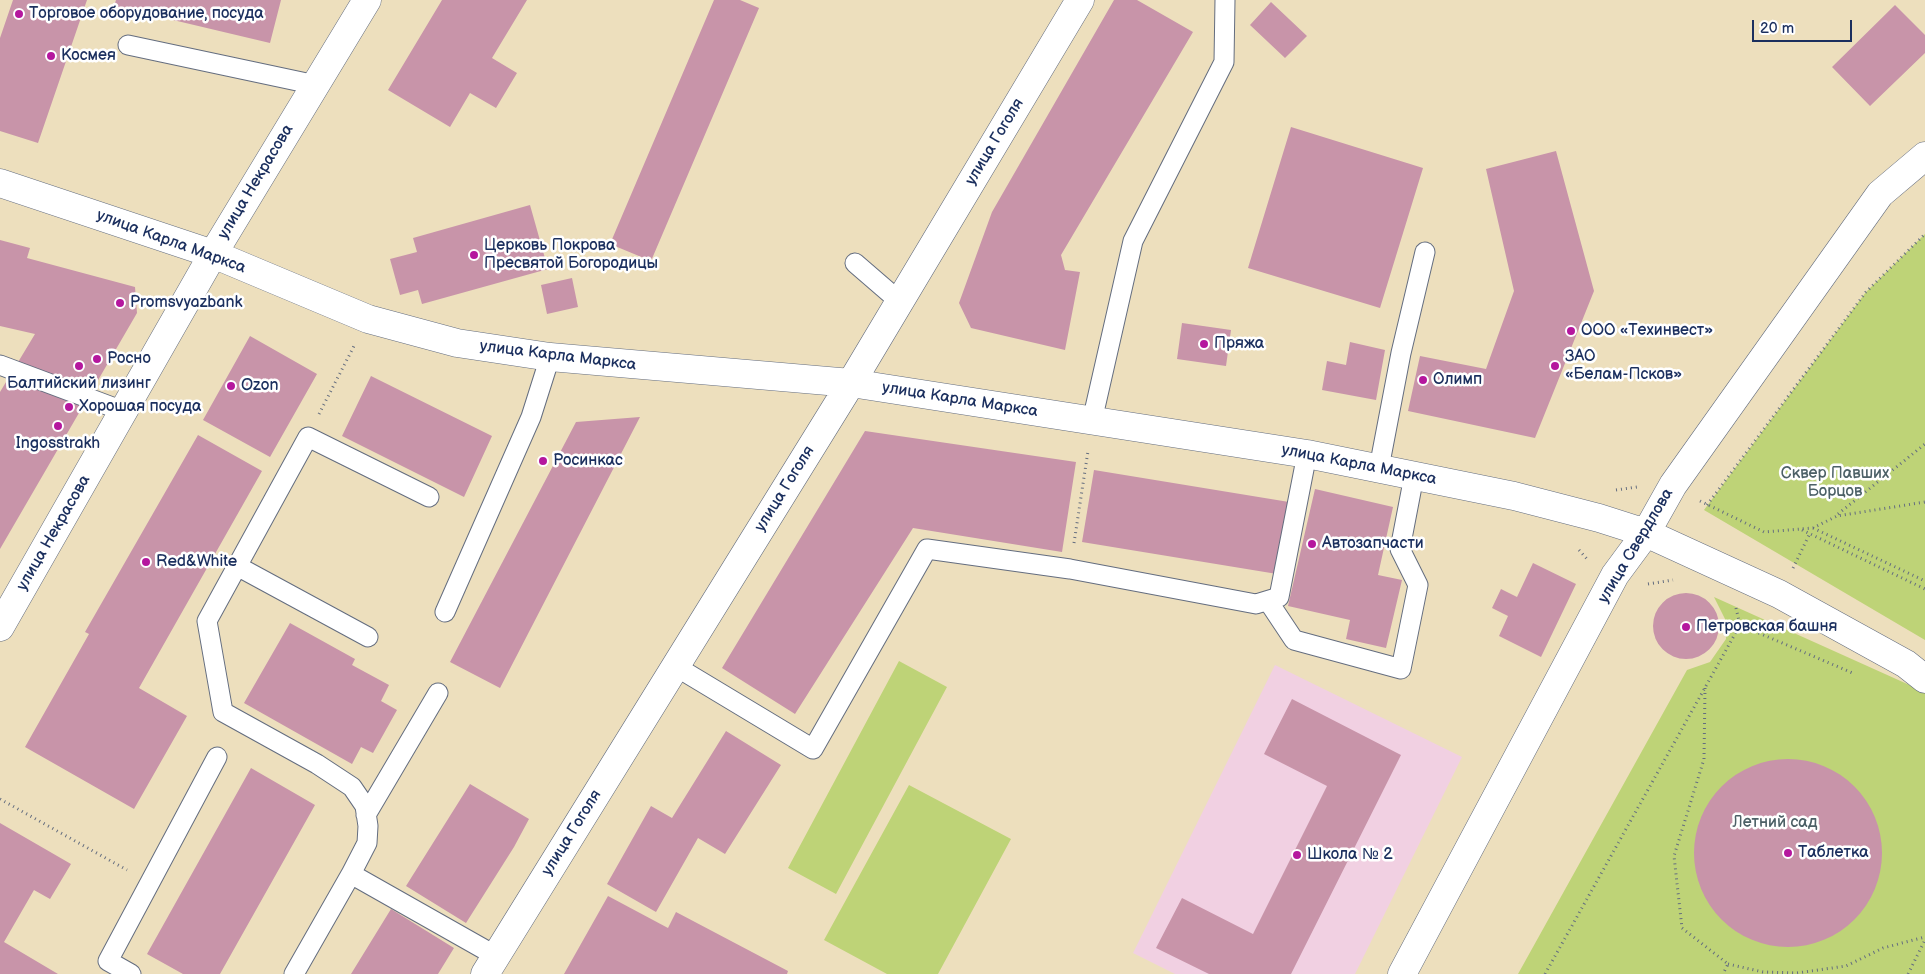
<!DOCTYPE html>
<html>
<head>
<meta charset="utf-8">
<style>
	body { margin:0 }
	#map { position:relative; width:1925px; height:974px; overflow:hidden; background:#eddfbd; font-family:"Balsamiq Sans",sans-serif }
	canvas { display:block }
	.scale { position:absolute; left:1752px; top:20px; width:100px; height:22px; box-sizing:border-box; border:2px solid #1b2f5e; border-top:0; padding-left:6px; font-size:15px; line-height:18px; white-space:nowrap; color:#1b2f5e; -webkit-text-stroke:4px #fff; paint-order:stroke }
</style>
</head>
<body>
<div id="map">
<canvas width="1925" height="974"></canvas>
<div class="scale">20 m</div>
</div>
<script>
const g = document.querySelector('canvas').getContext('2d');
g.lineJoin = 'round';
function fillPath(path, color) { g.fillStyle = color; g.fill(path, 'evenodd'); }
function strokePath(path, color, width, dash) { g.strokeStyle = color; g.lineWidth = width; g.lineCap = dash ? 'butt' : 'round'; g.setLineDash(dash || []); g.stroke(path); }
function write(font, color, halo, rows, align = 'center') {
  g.font = font + ' "Balsamiq Sans",sans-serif'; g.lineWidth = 5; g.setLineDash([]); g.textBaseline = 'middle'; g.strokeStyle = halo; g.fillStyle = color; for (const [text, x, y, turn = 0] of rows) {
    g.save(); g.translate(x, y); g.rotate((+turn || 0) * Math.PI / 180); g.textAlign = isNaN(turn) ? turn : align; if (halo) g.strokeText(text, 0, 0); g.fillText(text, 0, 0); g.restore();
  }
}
fillPath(new Path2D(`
	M1275,665L1462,757L1355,974H1175L1133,953Z`), '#f1d0e2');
fillPath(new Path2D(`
	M1925,234V640L1704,510L1866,292Z
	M1714,597L1925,692V974H1518L1687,670L1710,662L1726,639L1725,619Z
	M899,661L947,687L836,894L788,868Z
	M909,785L1011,839L938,974H887L824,940Z`), '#bed377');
fillPath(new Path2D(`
	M13,0H87L38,143L0,131V38Z
	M116,0H281L270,43L114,6Z
	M442,0H527L492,58L517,73L496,108L470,93L450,127L388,90Z
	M714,0H740L759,8L651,261L610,244Z
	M1114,0H1137L1193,32L1061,255L1065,270L1080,272L1065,350L971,328L959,303L992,212Z
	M1271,2L1307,36L1285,58L1250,25Z
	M1895,5L1925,35V53L1870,106L1832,67Z
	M1291,127L1423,168L1380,308L1248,268Z
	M1556,151L1594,291L1535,438L1408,411L1420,356L1486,369L1514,291L1486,169Z
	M530,205L548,269L422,304L418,290L400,295L390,259L417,252L413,238Z
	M0,240L30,248L27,258L135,287L137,313L0,549V392L35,334L0,326Z
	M572,278L578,307L547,314L541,285Z
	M1182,323L1231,330L1226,366L1177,359Z
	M250,336L317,374L270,457L203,420Z
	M1350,342L1385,350L1376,400L1322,390L1327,361L1346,365Z
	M371,376L492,436L464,497L342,436Z
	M640,417L500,688L450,662L576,422Z
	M865,431L1076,462L1062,552L913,528L795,714L722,668Z
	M198,435L262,471L139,688L187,716L134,809L25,747L89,634L85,632Z
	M1094,470L1289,502L1277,574L1082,542Z
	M1315,489L1393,507L1378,575L1402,580L1386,648L1346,639L1350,620L1288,606Z
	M1533,563L1576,584L1541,657L1499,636L1508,616L1492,608L1501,589L1517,597Z
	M1653 626a33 33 0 1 1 66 0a33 33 0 1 1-66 0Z
	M290,623L355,659L352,665L389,685L381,701L397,710L373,753L361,747L352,764L244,703Z
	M1292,699L1401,755L1291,974H1209L1156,948L1182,898L1253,934L1327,786L1264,754Z
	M726,731L781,765L725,854L698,838L656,912L607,884L651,806L672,818Z
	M1694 853a94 94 0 1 1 188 0a94 94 0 1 1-188 0Z
	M251,768L315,805L220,974H183L147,954Z
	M470,784L529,819L514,847L466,923L406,886Z
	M0,823L71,864L50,899L34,890L4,942L58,974H0Z
	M608,896L668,928L676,912L788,971L787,974H564Z
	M391,909L454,948L438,974H351Z`), '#c894a9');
const lane = new Path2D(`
	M128,45L316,85
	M855,263L899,301
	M0,365L123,411
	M1092,421L1133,241L1224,62L1225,0
	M1379,468L1401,353L1425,252
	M237,566L368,637
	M1268,601L1294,640L1401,669L1418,585L1400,549L1414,476
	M445,612L531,417L550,357
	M675,666L813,749L927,549L1070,569L1256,604L1279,597L1307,454
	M366,815L438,693
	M351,874L367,843L368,826L365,806L352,787L317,764L223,712L207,621L308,437L429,497
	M131,974L108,961L217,757
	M294,974L351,874L496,956`);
const street = new Path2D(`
	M0,183L213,254L368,319L457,343L550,357L851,383L1307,454L1514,496L1599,518L1646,533L1779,594L1906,664L1925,679
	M0,627L213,254L367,0
	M485,974L851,383L1080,0
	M1402,974L1615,575L1646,533L1673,485L1880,194L1925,156`);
strokePath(lane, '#646d7f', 21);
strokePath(street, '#646d7f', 29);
strokePath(new Path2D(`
	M319,414L354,346
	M1616,490L1637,487
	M1700,501L1764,532L1813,528L1837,516L1925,502
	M1707,505L1866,292L1925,234
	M1838,514L1925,444
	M1813,528L1925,581
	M1802,530L1925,589
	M1074,543L1088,451
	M1579,550L1588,560
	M1793,568L1810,533
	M1648,584L1673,580
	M1736,608L1740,625
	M1705,688L1704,759L1674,856L1682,928L1728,964L1723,974
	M0,799L127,870
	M1728,964L1763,972L1797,973L1846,966L1883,948L1925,937
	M1545,974L1740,625L1855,674
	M1908,974L1925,940`), '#646d7f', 3, [1, 4]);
strokePath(lane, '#fff', 19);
strokePath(street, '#fff', 28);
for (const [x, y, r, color] of [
	[19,14,5,"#b5179e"],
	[51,56,5,"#b5179e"],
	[474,255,5,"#b5179e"],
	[120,303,5,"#b5179e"],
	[1571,331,5,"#b5179e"],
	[1204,344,5,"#b5179e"],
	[97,359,5,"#b5179e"],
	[79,366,5,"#b5179e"],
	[1555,366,5,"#b5179e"],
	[1423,380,5,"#b5179e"],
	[231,386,5,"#b5179e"],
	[69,407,5,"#b5179e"],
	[58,426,5,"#b5179e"],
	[543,461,5,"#b5179e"],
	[1312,544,5,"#b5179e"],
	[146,562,5,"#b5179e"],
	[1686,627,5,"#b5179e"],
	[1788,853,5,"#b5179e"],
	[1297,855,5,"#b5179e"]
]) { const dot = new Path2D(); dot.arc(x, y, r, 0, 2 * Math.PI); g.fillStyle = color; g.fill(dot); strokePath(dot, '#fff', 2); }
write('16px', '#1b2f5e', '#fff', [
	["Торговое оборудование, посуда",29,14],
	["Космея",61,56],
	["Церковь Покрова",484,246],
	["Пресвятой Богородицы",484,264],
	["Promsvyazbank",130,303],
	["ООО «Техинвест»",1581,331],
	["Пряжа",1214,344],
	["ЗАО",1565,357],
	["«Белам-Псков»",1565,375],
	["Росно",107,359],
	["Олимп",1433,380],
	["Балтийский лизинг",79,384,"center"],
	["Ozon",241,386],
	["Хорошая посуда",79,407],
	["Ingosstrakh",58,444,"center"],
	["Росинкас",553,461],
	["Автозапчасти",1322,544],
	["Red&White",156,562],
	["Петровская башня",1696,627],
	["Таблетка",1798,853],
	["Школа № 2",1307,855]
], 'left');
write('16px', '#1b2f5e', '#fff', [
	["улица Гоголя",995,142,-59],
	["улица Некрасова",256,182,-59],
	["улица Карла Маркса",171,242,20],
	["улица Карла Маркса",558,356,7],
	["улица Карла Маркса",960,400,9],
	["улица Карла Маркса",1359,465,11],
	["улица Гоголя",785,489,-58],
	["улица Некрасова",54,533,-60],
	["улица Свердлова",1636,546,-59],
	["улица Гоголя",572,833,-58]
]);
write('16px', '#4c6066', '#fff', [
	["Сквер Павших",1835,474],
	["Борцов",1835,492],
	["Летний сад",1775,823]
]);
</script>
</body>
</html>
